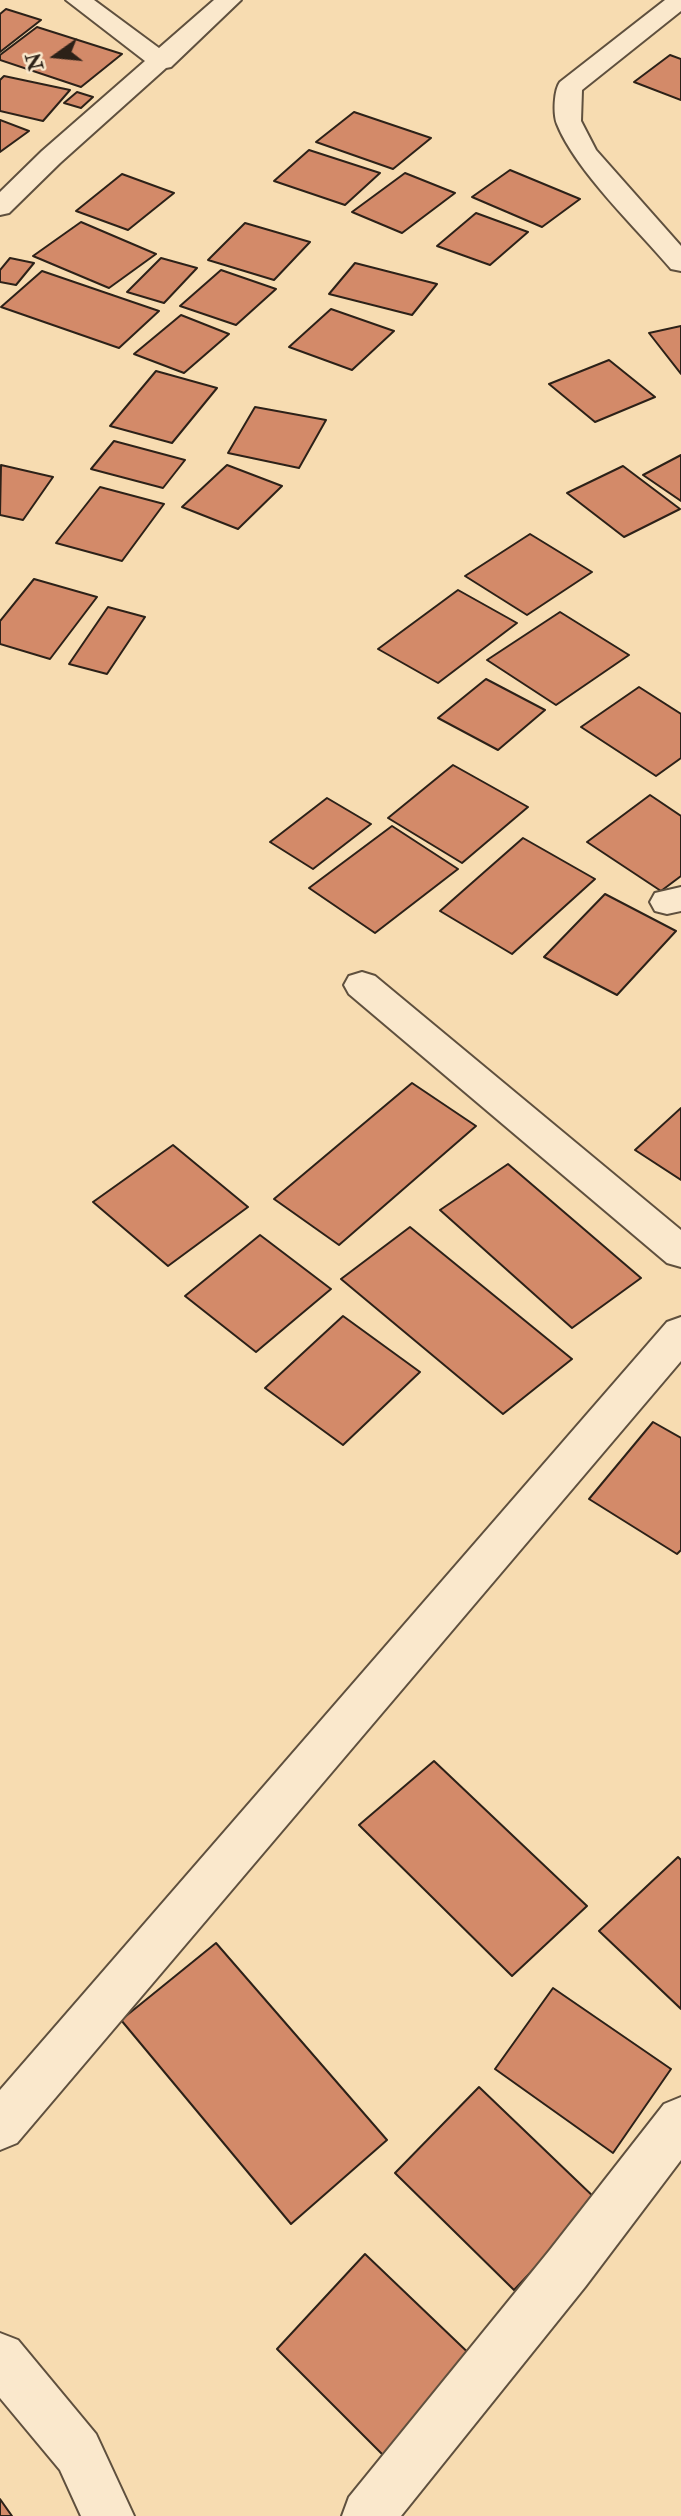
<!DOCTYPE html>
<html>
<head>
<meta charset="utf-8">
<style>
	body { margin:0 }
	#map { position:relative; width:681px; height:2516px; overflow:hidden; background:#f7dcb1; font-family:"IM FELL Double Pica",serif }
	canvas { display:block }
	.north { position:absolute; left:21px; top:21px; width:70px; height:70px; -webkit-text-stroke:5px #fae8cc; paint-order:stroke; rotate:255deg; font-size:19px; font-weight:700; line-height:28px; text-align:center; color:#2c2118 }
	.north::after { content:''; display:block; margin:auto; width:24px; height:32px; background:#2c2118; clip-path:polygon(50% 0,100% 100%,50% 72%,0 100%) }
</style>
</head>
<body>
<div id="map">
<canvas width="681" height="2516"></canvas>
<div class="north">N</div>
</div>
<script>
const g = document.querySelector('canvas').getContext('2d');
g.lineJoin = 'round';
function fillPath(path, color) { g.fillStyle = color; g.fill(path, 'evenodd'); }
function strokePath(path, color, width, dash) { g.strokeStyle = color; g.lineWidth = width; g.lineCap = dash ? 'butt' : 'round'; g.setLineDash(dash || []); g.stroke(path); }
const building = new Path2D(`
	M6,9L41,20L0,52V14Z
	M37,27L122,54L81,87L0,60V55Z
	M670,55L681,59V100L634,82Z
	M4,76L70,90L43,121L0,111V80Z
	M77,92L93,97L81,108L64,103Z
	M354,112L431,138L393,169L316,142Z
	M0,120L29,131L0,152Z
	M309,150L380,173L345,205L274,181Z
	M510,170L580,199L542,227L472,197Z
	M405,173L455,193L402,233L352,212Z
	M122,174L174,193L128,230L76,211Z
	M476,213L528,232L490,265L437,246Z
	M81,222L156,254L109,288L33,256Z
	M245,223L310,242L274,280L208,260Z
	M10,258L34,263L16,285L0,282V270Z
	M161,258L197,268L164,303L127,292Z
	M355,263L437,284L412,315L329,294Z
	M221,270L276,289L236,325L180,306Z
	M42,271L159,311L119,348L1,307Z
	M331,309L394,331L352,370L289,347Z
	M181,315L229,334L184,373L134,354Z
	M681,326V374L649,333Z
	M609,360L655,397L595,422L549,384Z
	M156,371L217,388L172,443L110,426Z
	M255,407L326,420L299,468L228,453Z
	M114,441L185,460L163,488L91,469Z
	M681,455V501L643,475Z
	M1,465L53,477L23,520L0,515Z
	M227,465L282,486L238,529L182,507Z
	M623,466L680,509L624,537L567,493Z
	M100,487L164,504L122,561L56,543Z
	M530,534L592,572L527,615L465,576Z
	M34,579L97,597L50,659L0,644V621Z
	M458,590L517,623L438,683L378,649Z
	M108,607L145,617L107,674L69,664Z
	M560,612L629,655L556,705L487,660Z
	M486,679L545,710L498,750L438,718Z
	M639,687L681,714V758L656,776L581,727Z
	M453,765L528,807L462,863L388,818Z
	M650,795L681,816V876L661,891L587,842Z
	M327,798L371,824L313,869L270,842Z
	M392,826L458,869L375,933L309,888Z
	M523,838L595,879L512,954L440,911Z
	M605,894L676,931L617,995L544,957Z
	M412,1083L476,1126L339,1245L274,1199Z
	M681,1108V1180L635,1150Z
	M173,1145L248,1207L168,1266L93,1202Z
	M508,1164L641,1278L572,1328L440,1210Z
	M410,1227L572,1359L503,1414L341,1279Z
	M260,1235L331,1289L256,1352L185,1296Z
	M343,1316L420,1372L343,1445L265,1388Z
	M653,1422L681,1438V1550L677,1554L589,1499Z
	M434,1761L587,1906L512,1976L359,1825Z
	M678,1857L681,1860V2009L599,1931Z
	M216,1943L387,2140L291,2224L121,2020Z
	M553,1988L671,2069L613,2153L495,2069Z
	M479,2087L598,2201L514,2290L395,2173Z
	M365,2254L479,2363L392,2464L277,2349Z
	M0,2499L12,2516H0Z`);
fillPath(building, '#d38a69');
strokePath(building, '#2c2118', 2);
const minor = new Path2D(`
	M66,0H94L159,48L214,0H241L171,67L166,68L60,163L9,213L0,215V192L42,151L145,61Z
	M665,0H681V11L582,90L581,121L596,150L681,246V271L671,269C638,230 575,170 557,124C553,114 554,90 560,82Z
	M681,887V911L667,914L655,911L650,902L655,893Z
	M362,972L375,976L681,1230V1267L667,1263L349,994L344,985L349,976Z
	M681,1317V1361L17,2143L0,2150V2090L667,1322Z
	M681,2097V2160L585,2287L401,2516H342L349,2497L549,2251L664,2104Z
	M0,2333L18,2340L96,2434L134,2516H81L60,2470L0,2398Z`);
strokePath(minor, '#5f503e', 4);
fillPath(minor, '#fae8cc');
</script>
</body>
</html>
